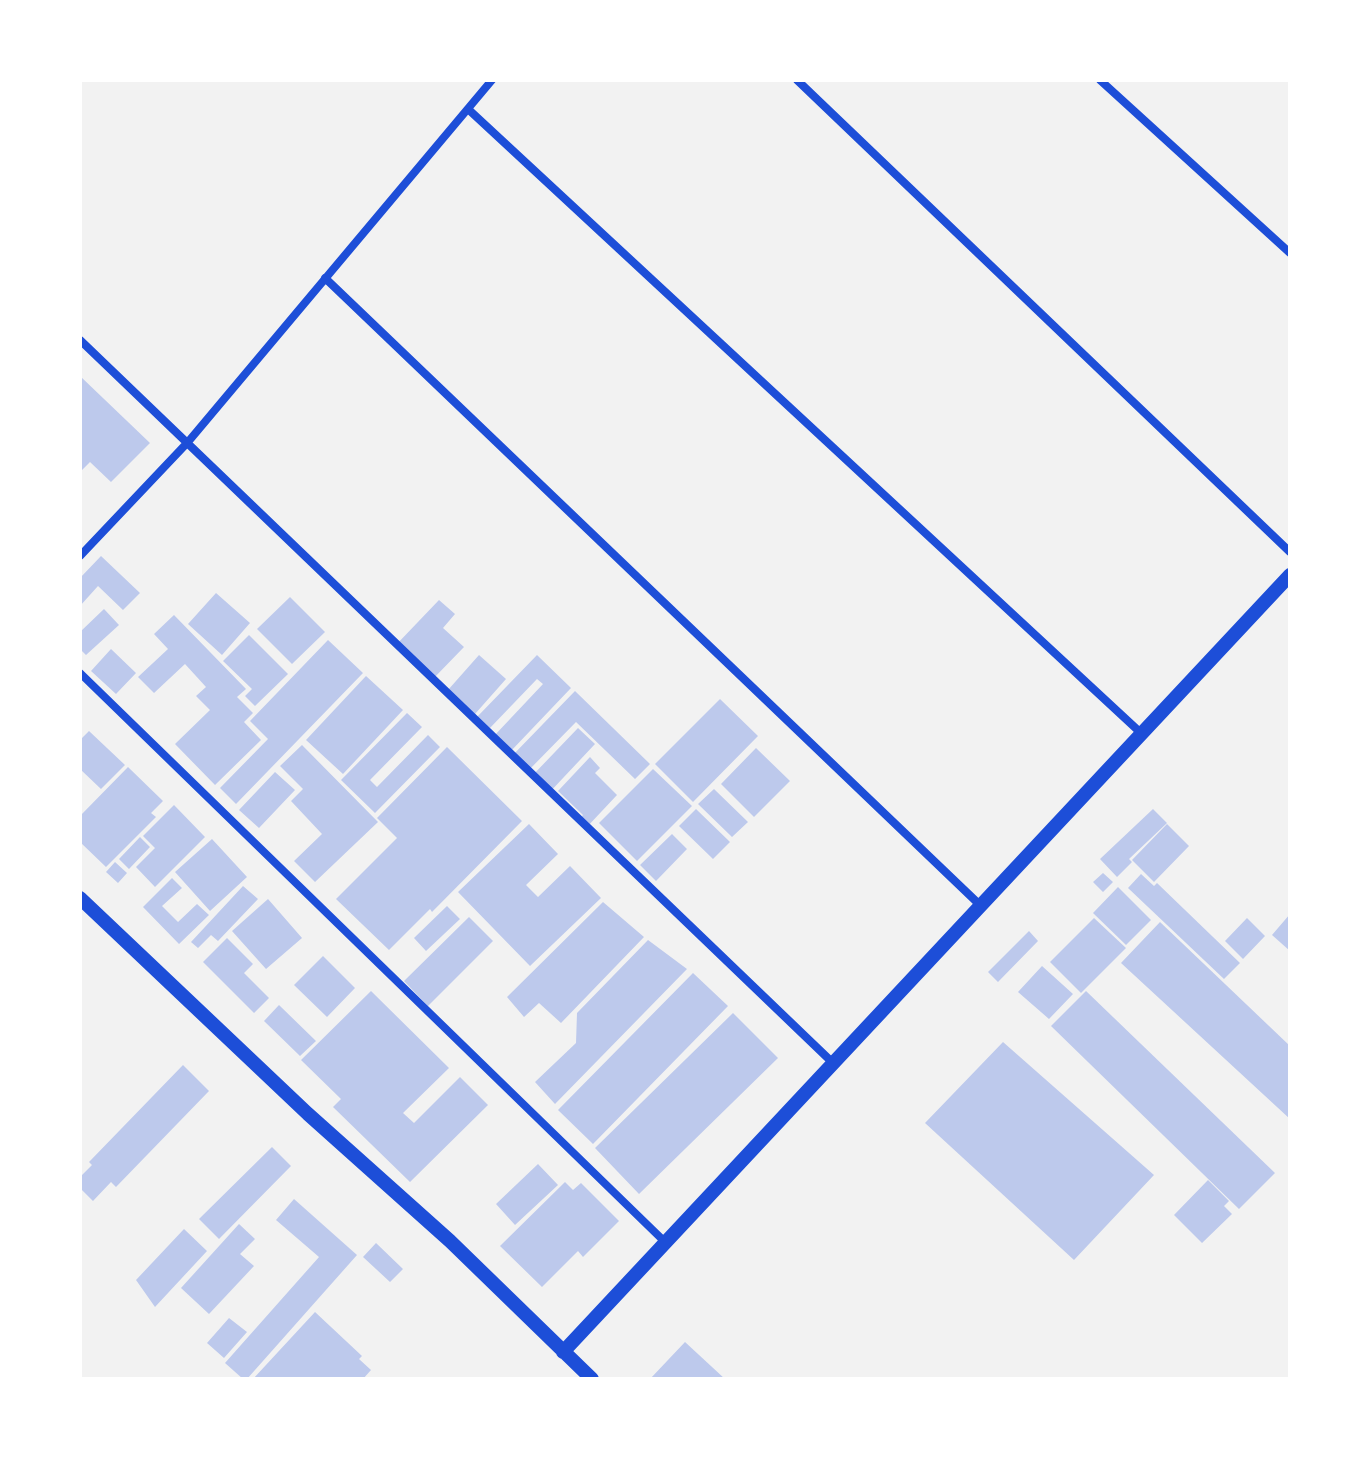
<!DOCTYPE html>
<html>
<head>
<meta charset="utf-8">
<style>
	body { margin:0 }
	#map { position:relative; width:1370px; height:1459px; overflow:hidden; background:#f2f2f2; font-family:"Fira Sans",sans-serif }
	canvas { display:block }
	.frame { position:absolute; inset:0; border:82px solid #fff; pointer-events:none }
</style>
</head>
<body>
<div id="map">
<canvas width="1370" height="1459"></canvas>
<div class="frame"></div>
</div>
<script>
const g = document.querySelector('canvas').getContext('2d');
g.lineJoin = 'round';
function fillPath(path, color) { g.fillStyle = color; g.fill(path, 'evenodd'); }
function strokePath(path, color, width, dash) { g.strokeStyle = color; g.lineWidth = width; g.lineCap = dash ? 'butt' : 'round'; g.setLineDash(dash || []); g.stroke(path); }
fillPath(new Path2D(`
	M80,376L150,443L111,482L90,462L80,472Z
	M101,556L140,593L123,610L98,586L80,606V578Z
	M216,593L250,623L222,655L188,624Z
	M290,597L325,632L292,664L257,629Z
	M439,600L455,614L443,628L464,647L432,680L395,646Z
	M104,609L119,625L86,655L80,649V632Z
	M174,615L246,689L237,697L253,713L244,722L261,740L215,785L175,744L210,710L196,696L206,687L185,664L154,693L138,677L168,649L154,634Z
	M249,635L288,674L255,706L245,696L252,689L223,661Z
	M328,640L363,673L236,804L220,788L268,739L250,721Z
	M111,649L136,673L116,694L91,671Z
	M479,655L506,679L475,714L448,690Z
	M537,655L571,688L510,752L494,736L543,684L537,679L489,729L477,717Z
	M366,676L403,710L343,774L306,740Z
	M575,691L650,764L635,779L576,722L526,773L510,758Z
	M720,699L758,736L693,802L655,764Z
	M407,713L422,727L370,780L377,787L428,735L440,747L375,813L341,780Z
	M578,728L595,744L548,794L531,777Z
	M89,731L125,765L101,789L80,769V740Z
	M302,745L378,822L315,882L294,861L322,834L291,801L303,789L280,766Z
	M447,747L522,821L432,912L430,909L389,950L336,899L397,838L377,818Z
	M756,748L790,781L754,817L721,784Z
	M590,757L600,768L595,773L617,795L586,828L578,821L583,815L558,791Z
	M128,767L163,801L151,813L156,817L106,867L80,842V816Z
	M653,769L692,806L637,861L599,823Z
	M275,772L295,790L259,828L239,810Z
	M714,789L748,822L732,837L698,804Z
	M174,805L205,837L155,887L136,867L155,848L143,836Z
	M696,809L730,842L713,859L679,826Z
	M1153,809L1167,823L1129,859L1132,862L1117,877L1100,859Z
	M529,824L558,854L526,885L538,897L570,866L601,898L530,966L458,892Z
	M1167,824L1189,846L1154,882L1132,860Z
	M672,834L687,849L656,881L640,865Z
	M140,837L150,847L129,869L119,859Z
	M212,839L247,877L210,911L175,872Z
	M115,862L127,873L118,883L106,872Z
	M1103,873L1113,882L1103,892L1093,882Z
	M1141,874L1154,886L1157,883L1240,963L1224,979L1128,888Z
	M172,878L182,888L162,906L178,922L197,904L209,915L179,944L143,907Z
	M243,886L258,899L218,941L211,935L198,948L191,942Z
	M1118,887L1151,920L1126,945L1093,913Z
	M268,899L302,938L266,969L232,931Z
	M603,902L644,937L561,1023L539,1003L524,1017L507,997Z
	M447,906L460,919L426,951L414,938Z
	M1290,914V951L1272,935Z
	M469,917L493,941L428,1006L404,981Z
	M1094,918L1126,948L1081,993L1050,962Z
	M1247,918L1265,936L1243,959L1225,941Z
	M1160,922L1290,1046V1119L1121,963Z
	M1029,931L1038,941L998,982L988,972Z
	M227,938L253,964L244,973L269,998L254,1013L203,962Z
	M648,940L687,969L555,1104L535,1082L576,1043L577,1013Z
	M323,956L355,988L327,1017L294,985Z
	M1042,966L1073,994L1049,1019L1018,992Z
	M693,973L728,1006L593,1144L558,1110Z
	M371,991L449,1068L403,1113L414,1123L460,1077L488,1105L410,1182L333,1107L341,1099L301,1060Z
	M1086,991L1275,1173L1239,1209L1051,1026Z
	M279,1005L316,1041L300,1056L264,1021Z
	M733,1013L778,1058L639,1194L595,1148Z
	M1003,1042L1154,1175L1074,1260L925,1123Z
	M183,1065L209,1091L116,1187L111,1182L93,1201L80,1188V1177L92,1165L89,1162Z
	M272,1147L291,1166L219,1239L199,1219Z
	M538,1164L558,1185L515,1225L496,1204Z
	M1208,1180L1229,1201L1224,1206L1232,1214L1202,1243L1174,1215Z
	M565,1182L573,1190L581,1183L619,1221L583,1257L578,1251L542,1287L500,1246Z
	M294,1199L357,1255L247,1379H243L225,1363L319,1257L276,1220Z
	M239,1224L255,1239L240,1254L254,1266L209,1314L181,1288Z
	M184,1229L207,1251L155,1307L136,1280Z
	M376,1243L403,1269L390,1282L363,1257Z
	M315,1312L362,1356L359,1359L371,1370L363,1379H253Z
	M229,1318L247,1332L224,1358L207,1343Z
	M685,1342L725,1379H650Z`), '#bdc9ec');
strokePath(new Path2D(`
	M797,80L1290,552
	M1100,80L1290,253
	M468,109L1142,734
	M325,278L981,906
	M80,340L833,1063
	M80,556L188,442L492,80
	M80,673L665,1242`), '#1d4ed8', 8);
strokePath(new Path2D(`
	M80,898L308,1114L450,1241L592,1379
	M563,1352L1290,575`), '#1d4ed8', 14);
</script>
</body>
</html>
